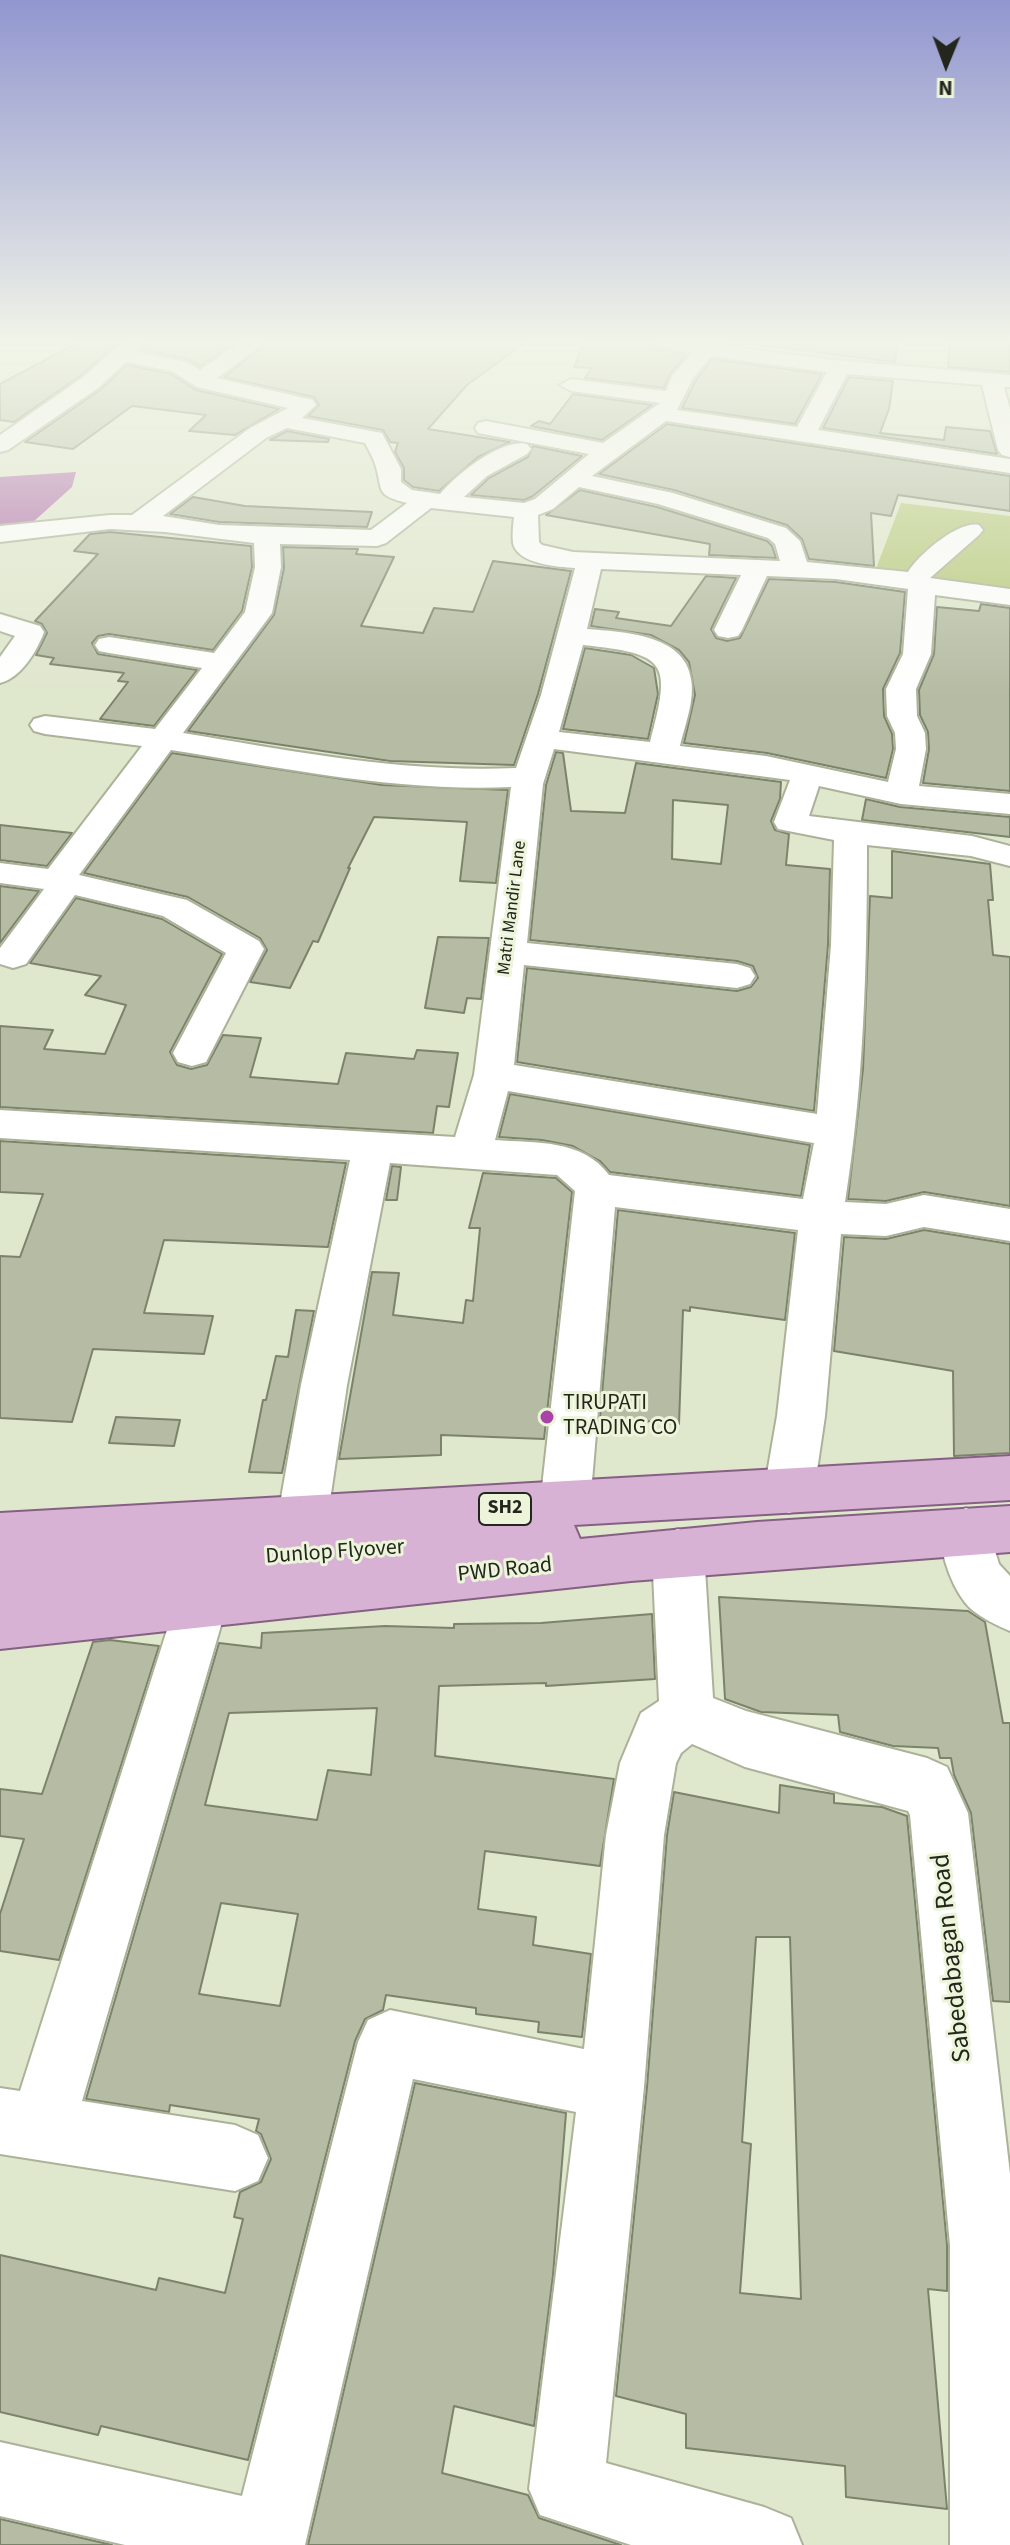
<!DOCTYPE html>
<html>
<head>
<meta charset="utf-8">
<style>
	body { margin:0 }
	#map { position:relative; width:1010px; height:2545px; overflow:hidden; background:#dfe7cd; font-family:"Source Sans 3",sans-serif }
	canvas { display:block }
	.north { position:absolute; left:906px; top:24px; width:80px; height:80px; -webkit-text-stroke:6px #ecf4da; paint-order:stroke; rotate:181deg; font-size:22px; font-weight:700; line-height:32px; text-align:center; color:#23261c }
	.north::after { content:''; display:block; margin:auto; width:28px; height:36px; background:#23261c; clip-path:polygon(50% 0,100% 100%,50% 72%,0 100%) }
</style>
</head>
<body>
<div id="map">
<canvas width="1010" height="2545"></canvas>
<div class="north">N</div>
</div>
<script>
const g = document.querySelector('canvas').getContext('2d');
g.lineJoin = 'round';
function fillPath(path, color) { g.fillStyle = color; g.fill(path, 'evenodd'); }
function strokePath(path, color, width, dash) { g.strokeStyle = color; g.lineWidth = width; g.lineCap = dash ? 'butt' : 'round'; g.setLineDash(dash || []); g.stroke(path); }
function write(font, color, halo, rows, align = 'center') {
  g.font = font + ' "Source Sans 3",sans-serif'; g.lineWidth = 6; g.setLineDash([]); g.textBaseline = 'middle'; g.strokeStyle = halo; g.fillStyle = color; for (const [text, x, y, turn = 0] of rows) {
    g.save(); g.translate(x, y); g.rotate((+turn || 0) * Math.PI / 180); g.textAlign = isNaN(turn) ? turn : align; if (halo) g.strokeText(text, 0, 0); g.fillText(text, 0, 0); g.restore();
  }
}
fillPath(new Path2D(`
	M901,503L1010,516V593L875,571Z`), '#b6c97a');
fillPath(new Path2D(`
	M76,472L72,487L32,523L0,524V477Z`), '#ae6aaa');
const building = new Path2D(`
	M81,341H120L80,376L14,422L0,420V384Z
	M150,341H238L200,366L187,359L143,350Z
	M270,341H527L467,385L428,429L510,442L478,457L439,491L413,487L404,480V468L395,452L398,443L390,442L383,430L308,416L319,405L314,397L224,377Z
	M585,341H649L654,348L686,355L670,374L664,388L585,378L592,368L574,367Z
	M726,341H898L895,362Z
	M950,341H1010V372L948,367Z
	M712,359L822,374L795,424L682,408L696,380Z
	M127,365L171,374L196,390L279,409L235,435L189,431L206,415L132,406L73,449L25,442L100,390Z
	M849,377L893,381L889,409L880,433L944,440L946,427L990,431L997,454L823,428Z
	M573,394L652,405L602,440L531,426L539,421L550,424Z
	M667,424L1010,476V511L898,495L891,516L871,513L874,566L809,559L802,539L787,525L674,490L599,474Z
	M287,431L329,439L328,442L270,440Z
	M533,446L582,456L533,496L524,500L471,495L489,478L528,457Z
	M580,490L657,507L767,541L772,546L776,558L709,555L710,544L546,515Z
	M193,497L245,506L372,512L367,527L219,522L170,514Z
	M110,532L251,546L252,567L242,611L213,650L109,634L98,636L92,643L98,654L197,670L154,726L100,719L128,682L118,681L124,673L50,664L54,658L36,655L47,633L42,624L35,621L98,554L74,551L90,534Z
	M283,547L358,549L356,554L394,557L361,626L423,633L434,608L473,612L493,561L571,571L538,694L514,765L390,761L188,731L274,615L284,568Z
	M706,576L736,578L711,629L716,638L727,641L740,638L769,579L836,582L905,592L900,653L883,689L884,716L892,734L893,749L886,778L767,753L684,743L695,695L689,662L679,650L651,635L591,626L595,609L619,612L616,618L671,626Z
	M981,604L1010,608V791L923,783L929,749L928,732L920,715L919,690L934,654L937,607L979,611Z
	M585,648L631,655L654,668L658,694L648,739L563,729Z
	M556,752L563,753L571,811L625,813L636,763L781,782L780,799L771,821L775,830L789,834L786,865L830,869L828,945L814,1111L517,1062L527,968L737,991L751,987L758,978L753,966L737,961L530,940L546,785ZM673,800L728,805L721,864L672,859Z
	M172,753L382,785L508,790L496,883L460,881L467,822L374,817L348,868H350L318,942L313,941L290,988L250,982L267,950L260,938L188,897L84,873Z
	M866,799L900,807L1010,817V837L862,820Z
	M0,825L72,833L47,866L0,860Z
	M892,851L990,864L993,900H988L993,955L1010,957V1206L924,1192L886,1201L848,1199L863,1069L870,896L892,898Z
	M0,886L39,891L0,943Z
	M76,898L162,919L222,954L170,1052L177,1065L191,1069L207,1065L223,1035L261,1038L250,1077L338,1084L346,1053L414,1059L417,1050L458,1053L449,1107L437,1106L433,1133L0,1107V1026L53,1030L44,1049L105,1054L126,1005L85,995L101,976L30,963Z
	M438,937L489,938L481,999L467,998L464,1013L425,1008Z
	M510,1094L810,1145L801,1196L610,1172L600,1161L573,1146L542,1140L499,1137Z
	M0,1141L346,1163L328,1247L164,1240L144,1313L213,1316L204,1354L93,1349L72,1422L0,1418V1256L20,1257L43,1194L0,1192Z
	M392,1166L401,1167L397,1200H386Z
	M483,1173L556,1178L572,1192L544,1439L441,1435V1455L339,1459L372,1272L399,1273L393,1315L463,1323L466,1300L473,1301L480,1228H469Z
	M618,1210L795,1233L785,1320L690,1307V1311L683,1310L679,1424L600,1417Z
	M924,1230L1010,1244V1453L954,1456L953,1371L834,1351L844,1237L886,1239Z
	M296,1310L314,1311L282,1473L249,1472L263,1400H266L276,1356L288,1357Z
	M116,1417L180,1420L174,1446L109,1443Z
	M719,1597L968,1611L985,1622L1003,1723H1010V2002L993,2001L971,1813L954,1775L951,1758H940L938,1748L893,1746L840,1732L838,1715L761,1712L725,1699Z
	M652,1614L655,1679L546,1686V1683L439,1686L435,1756L614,1779L600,1866L485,1851L478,1909L536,1917L533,1945L591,1954L582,2037L538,2032L539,2022L476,2014V2008L386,1995L383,2010L365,2019L355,2041L248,2460L101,2426L98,2435L0,2412V2255L156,2290L159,2278L225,2293L243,2219L234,2217L240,2192L261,2182L271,2159L261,2134L256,2131L259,2119L170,2105L169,2112L86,2099L219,1643L261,1648L262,1633L385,1626L454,1628V1624L541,1623ZM377,1708L371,1775L328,1770L317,1820L205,1805L229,1713ZM221,1903L298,1914L280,2006L199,1994Z
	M110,1640L159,1646L59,1960L0,1951V1914L24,1839L0,1836V1789L42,1794L93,1642Z
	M780,1785L834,1794V1803L882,1807L907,1816L947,2245V2291L928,2289L947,2509L846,2497L845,2466L686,2448V2414L616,2396L647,2087L667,1835L674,1792L779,1813ZM756,1937H790L801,2299L740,2293L751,2144L742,2142Z
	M415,2083L566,2113L553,2275L534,2426L454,2406L442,2473L528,2495L539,2518L621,2545H308Z
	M0,2519L112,2545H0Z`);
fillPath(building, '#b5bca3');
strokePath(building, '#7c836b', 2);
const minor = new Path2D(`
	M125,341H147L137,352L186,362L200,370L243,341H267L217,378L313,400L316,405L302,418L382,433L401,469V482L412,490L440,494C456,475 501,438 527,444L531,449L527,454L487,476L464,497L524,503L535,499L589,454L478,433L475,428L478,423L486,421L603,443L660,403L571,391L560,385L571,379L666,391L672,376L692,353L655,345L652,341H723L720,345L835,360L1010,375V387H1004L1010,409V457L1002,455L998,450L982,385L847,374L818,430L1010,459V473L666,421L592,476L673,493L786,528L800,541L807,562L908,572C918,555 959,520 979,525L983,530L979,535L930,578L1010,589V605L935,595L931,654L916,689L917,716L925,733L926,749L919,786L1010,794V814L901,804L819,786L809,816L972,836L1010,846V866L971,856L867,845C867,964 864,1084 845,1202L886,1204L924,1195L1010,1209V1241L924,1227L886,1236L841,1234L825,1416L814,1491L807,1507L789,1513L771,1507L764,1491L777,1416L798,1230L615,1207L590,1505L583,1521L565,1527L547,1521L540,1505L575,1191L557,1175L390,1163L347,1385L327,1521L320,1537L302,1544L284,1537L277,1521L301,1385L350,1160L0,1138V1110L455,1137L474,1075L511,787C396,792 283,768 171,750L79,875L187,900L259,941L264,949L206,1062L192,1066L178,1062L173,1053L226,953L163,916L75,895L26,964L13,968L0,964V948L44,889L0,883V863L48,869L142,746L45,734L34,731L30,725L34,719L45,716L155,729L202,668L109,653L99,651L95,645L99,639L109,637L214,653L245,612L255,567L254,543L165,532L110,529L0,542V526L110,515H132L250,428L288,408L197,387L172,371L126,362L98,388L8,450L0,452V435L82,378ZM711,356L827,372L797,427L677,410L693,378ZM287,428L365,443C369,451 374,459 376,467C383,491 375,495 407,503L371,530L219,525L163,516L266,438ZM579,487L658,504L768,538L775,544L780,561L573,552L542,545L539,542L538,515L553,509ZM431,508L514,517C513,525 512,535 513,543C517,564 558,567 575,568L541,695L516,768C403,773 293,751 183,733L272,613L281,567L280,544L377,546L386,543ZM601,569L741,575L714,630L718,636L728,638L738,636L742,630L767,576L836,579L908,589L903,654L886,689L887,716L895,733L896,749L888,782L766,756L680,746C685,725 695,700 691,679C685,634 622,632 587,629ZM583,645C667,654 672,661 650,742L559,732ZM554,749L790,780L774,822L778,829L834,840L831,945L817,1114L514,1065L524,965L737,988L750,984L755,976L750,968L737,964L527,943L543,784ZM508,1091L814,1143L803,1199L609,1175C583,1139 535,1143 495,1140Z
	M0,614L40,626L44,632C37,651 21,678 0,683V657L15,636L0,631Z
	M966,1508L984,1515L999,1564L1010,1576V1631C996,1625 983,1619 971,1609C954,1593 940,1556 941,1532C941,1527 946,1520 948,1515Z
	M678,1529L696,1535L704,1552L713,1698L746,1711L927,1758L947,1767L968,1813L1010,2174V2545H950V2245L910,1815L908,1811L745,1767L692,1744L681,1753L676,1763L664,1835L644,2087L606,2463L764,2507L791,2518L802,2545H631L540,2515L529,2489L576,2112L413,2079L305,2545H125L0,2516V2442L242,2496L358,2042L368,2020L390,2010L584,2049L606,1835L620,1763L641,1713L659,1701L652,1552L660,1535Z
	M201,1580L220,1588L227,1605L82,2101L235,2125L258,2135L268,2158L258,2181L235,2191L0,2154V2088L20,2091L175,1605L182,1588Z`);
const major = new Path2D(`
	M1010,1456V1500L574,1525L580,1539L757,1522L1010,1506V1552L631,1581L0,1649V1513Z`);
strokePath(minor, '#abb299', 4);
strokePath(major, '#866082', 4);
fillPath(minor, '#fff');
fillPath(major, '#d7b2d5');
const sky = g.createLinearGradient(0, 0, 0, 697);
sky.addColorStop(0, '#9196cf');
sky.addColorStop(0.49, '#f1f4e8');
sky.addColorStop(1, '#f1f4e800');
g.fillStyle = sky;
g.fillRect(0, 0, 1010, 697);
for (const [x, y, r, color] of [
	[547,1417,8,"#a943a7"]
]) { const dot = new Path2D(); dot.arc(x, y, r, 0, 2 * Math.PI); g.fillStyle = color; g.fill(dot); strokePath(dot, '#ecf4da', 3); }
write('18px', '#23261c', '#ecf4da', [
	["Matri Mandir Lane",513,908,-83]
]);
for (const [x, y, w] of [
	[505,1509,52]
]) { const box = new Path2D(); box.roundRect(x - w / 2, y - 16, w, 32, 6); g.fillStyle = '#ecf4da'; g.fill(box); strokePath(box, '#23261c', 2); }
write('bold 20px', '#23261c', null, [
	["SH2",505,1509]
]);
write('22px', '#23261c', '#ecf4da', [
	["TIRUPATI",563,1404],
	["TRADING CO",563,1429]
], 'left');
write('22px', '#23261c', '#ecf4da', [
	["Dunlop Flyover",335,1553,-4],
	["PWD Road",505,1571,-6]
]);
write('26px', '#23261c', '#ecf4da', [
	["Sabedabagan Road",953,1958,-96]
]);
</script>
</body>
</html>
